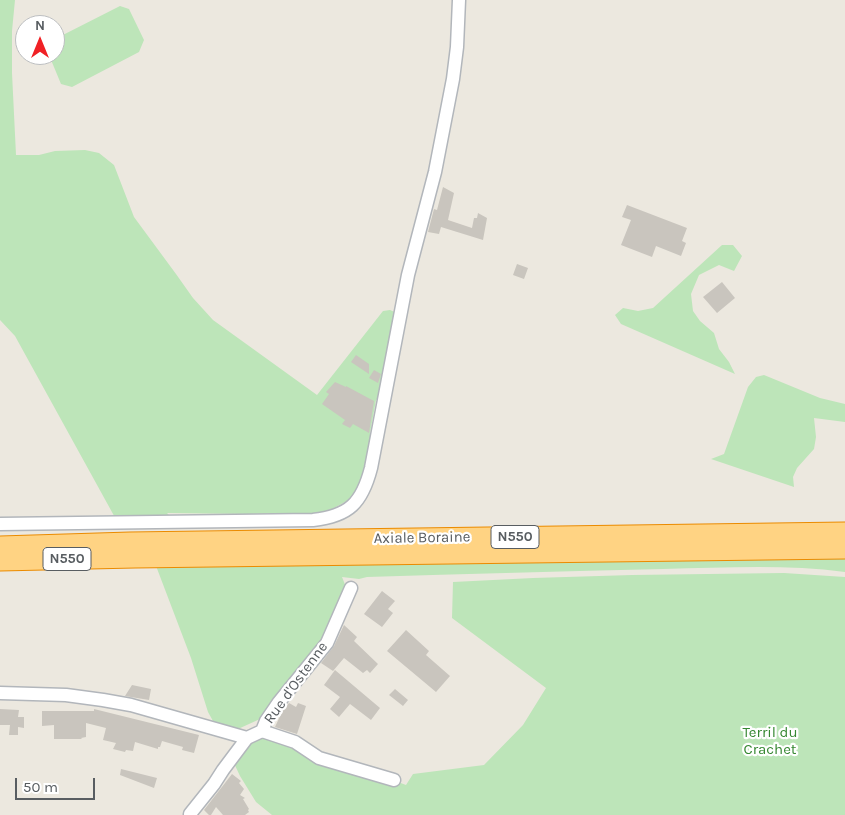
<!DOCTYPE html>
<html>
<head>
<meta charset="utf-8">
<style>
	body { margin:0 }
	#map { position:relative; width:845px; height:815px; overflow:hidden; background:#ece8df; font-family:Karla,sans-serif }
	canvas { display:block }
	.north { position:absolute; left:15px; top:15px; width:50px; height:50px; box-sizing:border-box; background:#fff; border:1px solid #bcbec0; border-radius:50%; rotate:0deg; font-size:14px; font-weight:700; line-height:20px; text-align:center; color:#585d61 }
	.north::after { content:''; display:block; margin:auto; width:18px; height:22px; background:#f02125; clip-path:polygon(50% 0,100% 100%,50% 72%,0 100%) }
	.scale { position:absolute; left:15px; top:778px; width:80px; height:22px; box-sizing:border-box; border:2px solid #585d61; border-top:0; padding-left:6px; font-size:15px; line-height:18px; white-space:nowrap; color:#585d61; -webkit-text-stroke:4px #fff; paint-order:stroke }
</style>
</head>
<body>
<div id="map">
<canvas width="845" height="815"></canvas>
<div class="north">N</div>
<div class="scale">50 m</div>
</div>
<script>
const g = document.querySelector('canvas').getContext('2d');
g.lineJoin = 'round';
function fillPath(path, color) { g.fillStyle = color; g.fill(path, 'evenodd'); }
function strokePath(path, color, width, dash) { g.strokeStyle = color; g.lineWidth = width; g.lineCap = dash ? 'butt' : 'round'; g.setLineDash(dash || []); g.stroke(path); }
function write(font, color, halo, rows, align = 'center') {
  g.font = font + ' Karla,sans-serif'; g.lineWidth = 4.5; g.setLineDash([]); g.textBaseline = 'middle'; g.strokeStyle = halo; g.fillStyle = color; for (const [text, x, y, turn = 0] of rows) {
    g.save(); g.translate(x, y); g.rotate((+turn || 0) * Math.PI / 180); g.textAlign = isNaN(turn) ? turn : align; if (halo) g.strokeText(text, 0, 0); g.fillText(text, 0, 0); g.restore();
  }
}
fillPath(new Path2D(`
	M0,0H15L12,31V73L16,155H39L55,151L85,150L99,153L114,165L134,217L176,274L193,298L213,320L317,395L383,311L390,310L397,313L381,397L376,400L370,433L374,441L358,492L345,502L332,509L318,513L247,514L167,513L176,522L118,523L15,336L0,320Z
	M120,6L129,9L144,40L139,52L72,87L61,84L49,55H55V39Z
	M722,245H733L742,256L734,271L719,265L699,275L691,294L693,311L700,321L714,333L719,349L729,362L735,374L621,324L615,315L623,308L638,311L653,308Z
	M764,375L820,398L845,404V422L814,418L816,437L814,449L797,468L793,477L794,487L711,459L724,454L748,387L756,377Z
	M845,549V572C785,564 723,568 663,569C564,571 466,574 367,577L359,579L342,577L346,587L334,628L260,719L238,729L222,726L213,721L208,712L191,658L153,558Z
	M784,573L845,577V815H272L256,802L240,776L232,759L262,731L406,785L413,774L484,765L523,725L546,688L452,618L453,582L533,578L632,575Z`), '#bde5b9');
fillPath(new Path2D(`
	M443,187L454,193L448,220L472,228L474,218H477L478,213L487,218L483,240L441,227L439,234L428,232L434,209L437,210Z
	M627,205L687,228L682,241L686,243L681,256L656,246L652,257L621,245L631,220L622,217Z
	M517,264L528,268L524,279L513,275Z
	M722,282L735,298L717,313L703,297Z
	M356,355L369,364V374L351,362Z
	M374,370L381,374L378,383L369,378Z
	M335,382L346,387V386L374,401L369,433L353,424L350,428L342,424L345,420L322,404L329,394L326,392Z
	M382,591L395,601L388,609L393,613L382,627L364,614Z
	M344,625L357,637L354,641L378,664L370,673L367,670L363,673L344,658L333,671L321,663L334,646Z
	M406,630L429,651L426,655L450,676L436,692L387,651Z
	M335,670L380,708L371,720L350,704L339,717L330,709L340,697L324,685Z
	M132,685L151,689L149,700L125,696Z
	M395,689L408,700L403,706L389,695Z
	M289,703L296,707L298,703L306,706L297,734L275,727L282,712Z
	M0,709L19,710L18,717H24V728L18,727V735H9L10,725H0Z
	M94,709L199,735L194,753L182,750L183,747L162,741L160,747H158V749L135,742L133,751L126,750L125,752L113,749L116,743L103,740L106,728L86,723V737L81,738L82,739H54V725L42,726V711H94Z
	M121,769L157,778L154,788L120,775Z
	M232,774L241,781L239,783L244,789L240,795L245,798L243,799L249,809L248,810L249,812L245,815H223L216,807L211,815H209L204,810Z`), '#c9c5be');
const minor = new Path2D(`
	M0,524L313,520C349,516 362,503 371,468L408,275L435,172L453,79L457,47L459,0
	M0,693L66,695L103,700L131,705L247,738
	M262,731L295,742L319,758L394,780
	M190,814L214,784L223,770L247,738L262,731L266,721L279,702L327,643L351,588`);
const highway = new Path2D(`
	M0,546L130,542L845,532
	M0,561L135,558L845,549`);
strokePath(minor, '#b2b6bb', 15);
strokePath(highway, '#eb8b00', 21);
strokePath(minor, '#fff', 12);
strokePath(highway, '#ffd383', 19);
for (const [x, y, w] of [
	[515,537,48],
	[67,559,48]
]) { const box = new Path2D(); box.roundRect(x - w / 2, y - 11.5, w, 23, 4); g.fillStyle = '#fff'; g.fill(box); strokePath(box, '#585d61', 1); }
write('bold 14px', '#585d61', null, [
	["N550",515,537],
	["N550",67,559]
]);
write('15px', '#585d61', '#fff', [
	["Axiale Boraine",422,538,-1],
	["Rue d'Ostenne",296,683,-54]
]);
write('15px', '#358731', '#fff', [
	["Terril du",770,733],
	["Crachet",770,750]
]);
</script>
</body>
</html>
